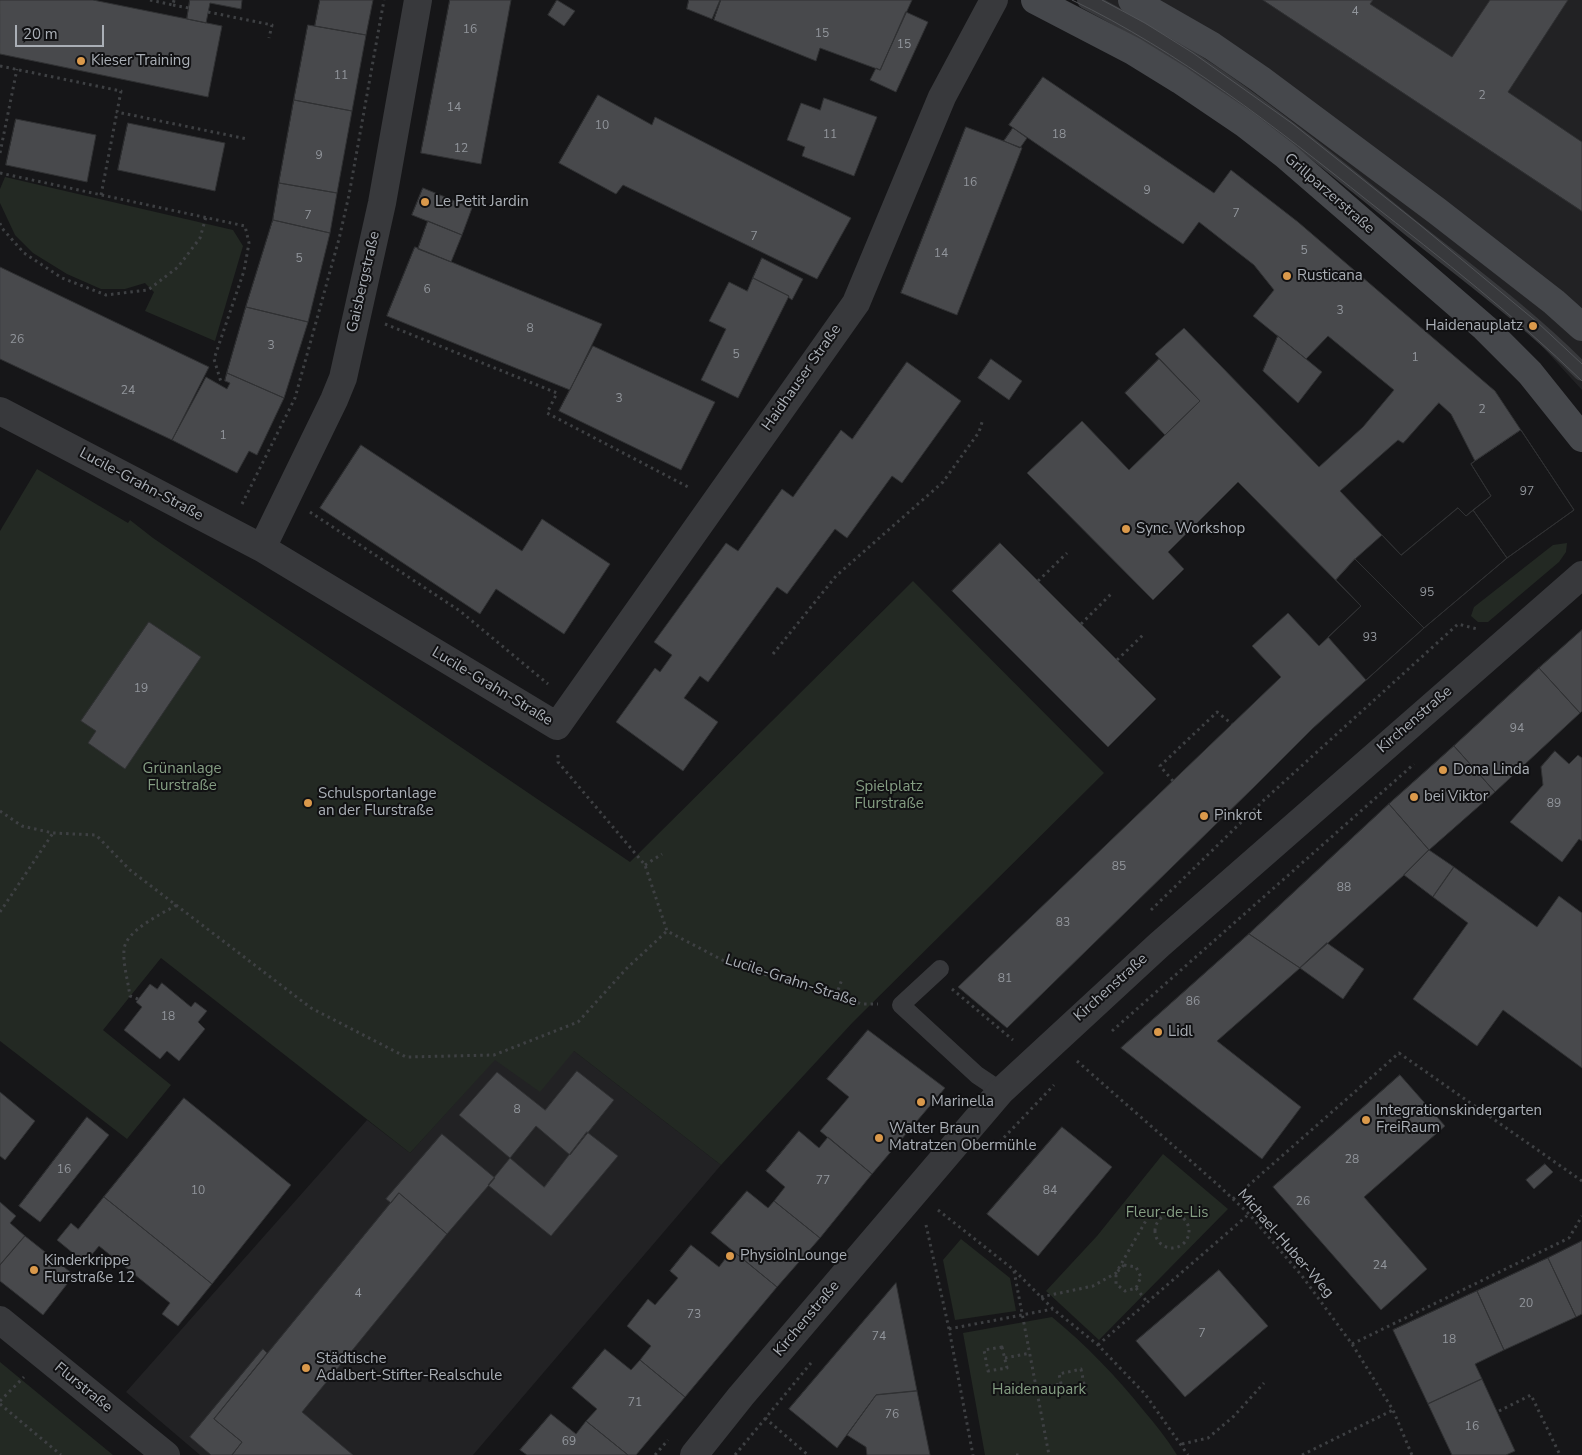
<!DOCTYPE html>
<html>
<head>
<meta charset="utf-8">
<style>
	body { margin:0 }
	#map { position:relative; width:1582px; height:1455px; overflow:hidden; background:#161618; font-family:"Nunito Sans",sans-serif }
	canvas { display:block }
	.scale { position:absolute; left:15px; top:25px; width:89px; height:22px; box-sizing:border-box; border:2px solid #aaafb6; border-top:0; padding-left:6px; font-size:15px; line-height:18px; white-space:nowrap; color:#aaafb6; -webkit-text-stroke:4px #111113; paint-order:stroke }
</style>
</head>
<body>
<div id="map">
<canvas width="1582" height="1455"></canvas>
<div class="scale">20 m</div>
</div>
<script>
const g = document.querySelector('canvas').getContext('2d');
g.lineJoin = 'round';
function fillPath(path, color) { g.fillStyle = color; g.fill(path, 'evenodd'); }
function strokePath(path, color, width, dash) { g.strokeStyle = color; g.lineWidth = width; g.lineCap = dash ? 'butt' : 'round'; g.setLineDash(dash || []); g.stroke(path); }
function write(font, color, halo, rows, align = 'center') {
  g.font = font + ' "Nunito Sans",sans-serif'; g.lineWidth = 4; g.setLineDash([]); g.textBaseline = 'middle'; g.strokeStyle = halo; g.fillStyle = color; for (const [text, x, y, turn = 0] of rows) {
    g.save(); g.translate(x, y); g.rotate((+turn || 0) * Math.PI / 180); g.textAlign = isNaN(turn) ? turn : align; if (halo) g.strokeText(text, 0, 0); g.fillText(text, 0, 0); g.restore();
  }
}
fillPath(new Path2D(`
	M1093,0H1582V390L1484,283L1357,181Z
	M574,1051L721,1165L473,1455H200L126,1392L367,1120L410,1153L495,1059Z`), '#222224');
fillPath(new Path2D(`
	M5,177L233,230L243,246L215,341L145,311L154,292L145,283L125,289H101L67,274L33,253L15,235L0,203V189Z
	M37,469L128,523L130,520L153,538L630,862L913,581L1104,773L853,1022L721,1165L574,1051L540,1092L495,1060L410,1153L161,958L103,1030L171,1085L127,1139L0,1041V531Z
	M1567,543L1566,552L1559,562L1488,622H1478L1471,616L1474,607L1553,545Z
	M1163,1154L1228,1209L1099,1340L1046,1291L1097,1236Z
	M961,1239L1010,1278L1016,1311L955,1320L943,1260Z
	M1052,1317C1086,1345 1116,1376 1144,1411C1156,1425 1167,1439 1177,1455H985L963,1333Z
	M0,1362L113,1455H0Z`), '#232923');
const building = new Path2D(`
	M0,0H93L222,26L208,97L0,54Z
	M190,0H242L241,9L210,3L206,23L187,19Z
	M320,0H373L366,35L315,26Z
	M450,0H511L481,164L421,153Z
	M557,0L575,11L564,26L548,15Z
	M689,0H720L712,19L687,9Z
	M721,0H912L880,70L820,48L816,61L714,20Z
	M1263,0H1373L1370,4L1452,57L1490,0H1568L1508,92L1582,142V211Z
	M906,12L928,22L896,92L870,80L876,68L880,70Z
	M308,25L366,35L352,111L294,100Z
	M1043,77L1214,193L1231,170L1298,222L1495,391L1574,510L1507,558L1424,628L1312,729L1252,789L1007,1028L958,987L1281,677L1252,646L1288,613L1319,646L1361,606L1238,482L1168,552L1184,569L1153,600L1027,473L1082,421L1129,470L1200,401L1155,354L1184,328L1319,467L1363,427L1394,390L1328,336L1306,359L1253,316L1274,290L1254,265L1199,222L1183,244L1009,125ZM1439,403L1451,414L1475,461L1471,464L1491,496L1466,516L1458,508L1401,555L1340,491L1398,440L1403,443Z
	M598,95L652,125L655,117L851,218L817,279L623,185L616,194L559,163Z
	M824,98L877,117L854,176L802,156L805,147L787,140L801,103L820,110Z
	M294,100L352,111L337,193L279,183Z
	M16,119L96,135L87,182L6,165Z
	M128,123L225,143L215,191L118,170Z
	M966,127L1022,148L957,315L901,293Z
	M1013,128L1027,138L1020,148L1004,141Z
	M279,183L337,193L330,233L273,220Z
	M423,188L472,208L462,235L412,215Z
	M273,220L330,233L308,322L246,307Z
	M428,221L462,235L451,262L418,249Z
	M415,247L602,324L570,390L387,316Z
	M762,258L803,279L792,300L788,297L789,296L753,278Z
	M0,267L209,367L172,440L0,359Z
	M753,278L789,296L738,398L701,380L726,329L709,321L729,282L747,291Z
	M246,307L308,322L284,398L227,373Z
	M1278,336L1322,372L1298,403L1263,371Z
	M593,346L715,402L681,470L559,411Z
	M991,359L1022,381L1009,400L978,378Z
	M1159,359L1200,401L1165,435L1125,393Z
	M907,362L961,401L902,483L892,476L847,538L835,529L787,594L777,587L708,682L700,676L684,698L718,722L683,771L616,722L655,668L660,672L672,655L654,642L726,543L738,551L782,489L793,497L841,430L852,439Z
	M227,373L284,398L257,455L249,451L237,473L172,440L206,377L227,389L230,383L225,381Z
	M1521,430L1574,510L1507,558L1473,510L1491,496L1471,464Z
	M361,445L522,551L542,519L610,564L564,634L496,589L480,614L320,508Z
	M1458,508L1466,516L1473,510L1507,558L1424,628L1355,559L1382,535L1401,555Z
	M1000,543L1156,699L1108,747L952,591Z
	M1355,559L1424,628L1366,680L1328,637L1361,606L1336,580Z
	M149,622L201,657L125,769L88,743L96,731L81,721Z
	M1582,630V711L1580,713L1539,668Z
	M1539,668L1580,713L1495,792L1454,746Z
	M1454,746L1495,792L1429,850L1389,804Z
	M1555,751L1569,764L1578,755L1582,758V841L1579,839L1562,862L1510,822L1543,785L1541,767Z
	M1389,804L1429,850L1404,875L1300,968L1249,934Z
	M1429,850L1454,867L1433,897L1404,875Z
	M1454,867L1537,927L1559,896L1582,913V1068L1503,1010L1477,1046L1413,999L1468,923L1433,897Z
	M1249,934L1300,968L1217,1041L1301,1107L1262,1159L1121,1048Z
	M1327,943L1364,969L1343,999L1300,968Z
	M162,983L191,1007L195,1002L207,1011L198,1022L205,1029L179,1061L167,1051L160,1059L124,1030L142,1007L136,1002L150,984L157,989Z
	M868,1030L945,1088L872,1174L820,1131L849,1097L827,1079Z
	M577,1071L614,1100L570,1155L536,1126L510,1158L459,1115L497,1072L545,1110Z
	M1400,1075L1445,1126L1364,1197L1427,1269L1381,1310L1273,1187Z
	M0,1092L35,1121L5,1160L0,1156Z
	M184,1098L291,1185L212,1284L104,1197Z
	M87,1117L109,1135L40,1222L19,1206Z
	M1062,1127L1112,1167L1038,1256L987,1214Z
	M799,1131L819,1148L828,1137L872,1174L820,1238L774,1201L785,1187L766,1171Z
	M587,1132L618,1156L551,1236L488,1185L510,1158L544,1187Z
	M442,1134L495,1178L447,1234L399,1193L391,1203L386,1199Z
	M1545,1164L1553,1172L1534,1189L1526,1180Z
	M747,1191L768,1208L774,1201L820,1238L777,1287L711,1233Z
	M399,1193L447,1234L302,1412L353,1455H232L242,1442L214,1419Z
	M104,1197L212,1284L178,1326L162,1314L170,1303L99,1246L85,1263L57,1240L71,1223L78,1229Z
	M0,1202L16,1216L10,1223L25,1236L0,1265Z
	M25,1236L74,1275L43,1315L0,1281V1265Z
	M1582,1241V1314L1576,1317L1548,1258Z
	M691,1245L719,1267L732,1250L777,1287L685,1397L640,1360L651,1346L627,1326L648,1299L655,1305L678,1278L670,1271Z
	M1548,1258L1576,1317L1504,1350L1477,1291Z
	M1219,1270L1268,1326L1185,1397L1136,1341Z
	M896,1283L917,1391L876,1395L837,1448L789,1409Z
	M1477,1291L1504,1350L1475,1364L1482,1379L1428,1404L1393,1330Z
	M263,1349L267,1353L214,1419L242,1442L232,1455H211L190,1437Z
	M605,1349L631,1370L640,1360L685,1397L636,1455H628L586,1421L597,1409L572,1388Z
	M1482,1379L1515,1451L1506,1455H1452L1428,1404Z
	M917,1391L930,1455H867L866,1447L847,1435L876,1395Z
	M551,1414L576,1434L586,1421L628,1455H527L520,1450Z`);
fillPath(building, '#48494c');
strokePath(building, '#303133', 1);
strokePath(new Path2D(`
	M150,0L173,5L174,0
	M173,5L189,8
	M208,12L272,25L269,38
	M0,66L121,91L117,112L247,139
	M0,153L17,69
	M0,173L245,226L249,243L244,271L214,359L221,382
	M101,195L117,112
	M0,223L1,227L24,253L62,278L106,295L148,290L178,267L200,238L206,217
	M385,324L557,393L547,413L690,488
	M242,504L295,398L339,239L349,195L384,0
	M310,512L460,611L548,684
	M1038,581L1067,553
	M1081,624L1111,594
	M773,654L836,576L943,482L979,432L983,419
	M1117,660L1145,633
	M558,755V762L645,865L667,931L730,964L862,1004H878
	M1173,781L1160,766L1217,712L1232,724
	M0,811L22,826L53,833L96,835L130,870L311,1008L406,1057L494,1055L578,1022L627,968L667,931
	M645,865L662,854
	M1151,910L1264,800L1458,624L1477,629
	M0,912L53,833
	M952,989L1013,1040
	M836,996L842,979
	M138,999L130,996L129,990C127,977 123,963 124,950C125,931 161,914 177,905
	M1112,1031L1414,764
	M1077,1061L1217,1184L1249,1214L1302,1276L1352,1344L1393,1410L1412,1455
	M995,1147L1054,1085
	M1233,1199L1399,1053L1582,1181
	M938,1210L1014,1270L1053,1309L1098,1345L1145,1394L1188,1455
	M1155 1231a17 17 0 1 1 34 0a17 17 0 1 1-34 0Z
	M926,1225L949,1329L973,1455
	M1124,1265L1136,1267L1141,1277L1136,1288L1125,1291L1116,1284V1273Z
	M1014,1271L1049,1455
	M1136,1288L1148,1303
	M1041,1297L1093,1286L1116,1273L1152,1210L1160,1218
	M949,1329L1053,1309
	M1352,1344L1569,1238L1582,1216
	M1098,1345L1249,1214
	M1002,1347L1007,1368L988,1371L984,1350Z
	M1005,1358L1030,1353
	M1081,1369L1085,1389L1063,1393L1059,1374Z
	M1037,1389L1061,1384
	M0,1401L24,1377
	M0,1404L61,1455
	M1499,1411L1531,1395L1560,1455
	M765,1418L808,1455
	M1182,1444L1208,1438L1234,1416L1264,1383
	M655,1455L668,1440
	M735,1455L811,1363
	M1016,1455H1021
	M1302,1455L1393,1410`), '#3e4043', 3, [2.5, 4]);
strokePath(new Path2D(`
	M1086,0C1131,24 1177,50 1219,79C1286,126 1348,177 1411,228C1469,274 1530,319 1582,372
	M940,969L901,1005L977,1075L1001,1091`), '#38393c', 18);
strokePath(new Path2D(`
	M0,411L262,548L557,726L856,303L942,97L994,0
	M262,548L334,400L343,378L382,203L418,0
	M0,1320L166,1455
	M694,1455L741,1396L1001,1091L1159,945L1582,575`), '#38393c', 28);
strokePath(new Path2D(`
	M1035,0L1133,51L1180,80L1245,124L1285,155L1485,328L1530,373L1582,438
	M1132,0L1212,46L1260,79L1437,211L1554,302L1582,327`), '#46484c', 28);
strokePath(new Path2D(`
	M1072,0C1180,52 1275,127 1368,201C1442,259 1515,316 1582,381
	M1102,0L1145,23L1193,53L1293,124L1420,225L1537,322L1582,364`), '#515357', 1);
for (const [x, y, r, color] of [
	[81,61,5,"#da994b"],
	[425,202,5,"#da994b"],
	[1287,276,5,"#da994b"],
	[1533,326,5,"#da994b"],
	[1126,529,5,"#da994b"],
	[1443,770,5,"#da994b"],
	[1414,797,5,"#da994b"],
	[308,803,5,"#da994b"],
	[1204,816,5,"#da994b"],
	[1158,1032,5,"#da994b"],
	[921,1102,5,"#da994b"],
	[1366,1120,5,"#da994b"],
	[879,1138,5,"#da994b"],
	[730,1256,5,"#da994b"],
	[34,1270,5,"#da994b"],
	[306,1368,5,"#da994b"]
]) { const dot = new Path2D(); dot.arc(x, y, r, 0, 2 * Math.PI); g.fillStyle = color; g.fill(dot); strokePath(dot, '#111113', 2); }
write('12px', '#92969c', null, [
	["4",1355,12],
	["16",470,30],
	["15",822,34],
	["15",904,45],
	["11",341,76],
	["2",1482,96],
	["14",454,108],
	["10",602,126],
	["11",830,135],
	["18",1059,135],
	["12",461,149],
	["9",319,156],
	["16",970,183],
	["9",1147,191],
	["7",1236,214],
	["7",308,216],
	["7",754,237],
	["5",1304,251],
	["14",941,254],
	["5",299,259],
	["6",427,290],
	["3",1340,311],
	["8",530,329],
	["26",17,340],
	["3",271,346],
	["5",736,355],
	["1",1415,358],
	["24",128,391],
	["3",619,399],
	["2",1482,410],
	["1",223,436],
	["97",1527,492],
	["95",1427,593],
	["93",1370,638],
	["19",141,689],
	["94",1517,729],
	["89",1554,804],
	["85",1119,867],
	["88",1344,888],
	["83",1063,923],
	["81",1005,979],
	["86",1193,1002],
	["18",168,1017],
	["8",517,1110],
	["28",1352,1160],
	["16",64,1170],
	["77",823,1181],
	["10",198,1191],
	["84",1050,1191],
	["26",1303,1202],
	["24",1380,1266],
	["4",358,1294],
	["20",1526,1304],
	["73",694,1315],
	["7",1202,1334],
	["74",879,1337],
	["18",1449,1340],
	["71",635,1403],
	["76",892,1415],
	["16",1472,1427],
	["69",569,1442]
]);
write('15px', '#aaafb6', '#111113', [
	["Kieser Training",91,61],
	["Le Petit Jardin",435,202],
	["Rusticana",1297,276],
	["Haidenauplatz",1523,326,"right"],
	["Sync. Workshop",1136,529],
	["Dona Linda",1453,770],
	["Schulsportanlage",318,794],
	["an der Flurstraße",318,811],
	["bei Viktor",1424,797],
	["Pinkrot",1214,816],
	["Lidl",1168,1032],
	["Marinella",931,1102],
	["Integrationskindergarten",1376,1111],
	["FreiRaum",1376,1128],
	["Walter Braun",889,1129],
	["Matratzen Obermühle",889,1146],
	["PhysioInLounge",740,1256],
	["Kinderkrippe",44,1261],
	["Flurstraße 12",44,1278],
	["Städtische",316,1359],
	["Adalbert-Stifter-Realschule",316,1376]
], 'left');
write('15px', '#aaafb6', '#111113', [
	["Grillparzerstraße",1329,194,41],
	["Gaisbergstraße",364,282,-77],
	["Haidhauser Straße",802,378,-55],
	["Lucile-Grahn-Straße",141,485,28],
	["Lucile-Grahn-Straße",492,687,31],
	["Kirchenstraße",1415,720,-41],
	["Lucile-Grahn-Straße",791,981,18],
	["Kirchenstraße",1111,988,-42],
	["Michael-Huber-Weg",1285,1244,49],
	["Kirchenstraße",807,1319,-50],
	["Flurstraße",83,1388,39]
]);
write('15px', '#859e83', '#111113', [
	["Grünanlage",182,769],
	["Flurstraße",182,786],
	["Spielplatz",889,787],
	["Flurstraße",889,804],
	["Fleur-de-Lis",1167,1213],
	["Haidenaupark",1039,1390]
]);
</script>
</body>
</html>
